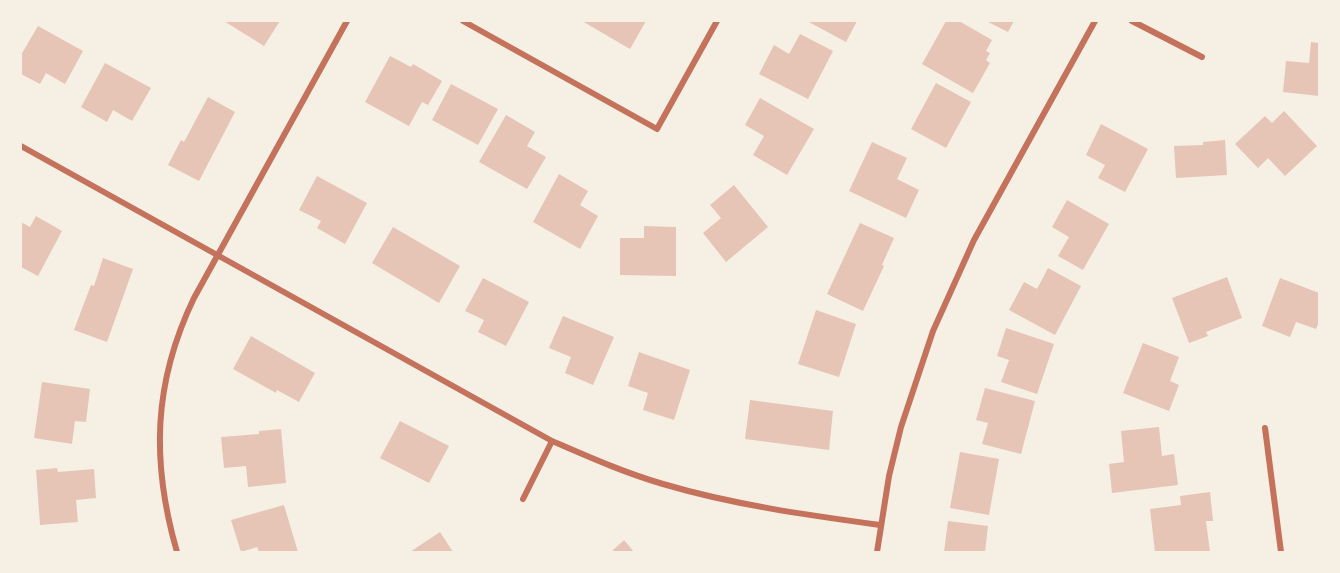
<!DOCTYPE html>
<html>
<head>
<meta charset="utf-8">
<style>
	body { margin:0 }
	#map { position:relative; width:1340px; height:573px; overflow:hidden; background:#f6efe4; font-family:Helvetica,sans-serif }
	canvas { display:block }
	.frame { position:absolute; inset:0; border:22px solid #f6efe4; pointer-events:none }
</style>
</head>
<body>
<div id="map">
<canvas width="1340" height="573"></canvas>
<div class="frame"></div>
</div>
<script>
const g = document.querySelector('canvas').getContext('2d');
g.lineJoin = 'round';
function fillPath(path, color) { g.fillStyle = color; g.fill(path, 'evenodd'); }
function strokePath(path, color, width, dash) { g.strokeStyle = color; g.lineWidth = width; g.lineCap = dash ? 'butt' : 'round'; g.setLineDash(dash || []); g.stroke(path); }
fillPath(new Path2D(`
	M224,21H280L264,46Z
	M582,21H646L630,49Z
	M807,21H857L846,42Z
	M946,21H959L992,40L986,51L990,53L986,60L990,63L973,93L922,64Z
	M986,21H1014L1008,32Z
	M38,26L83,51L65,84L46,73L40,84L21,74V55Z
	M800,34L833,51L808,99L759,74L774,45L789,54Z
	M1311,42L1319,43V96L1283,92L1286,61L1309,63Z
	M390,56L411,67L413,64L442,81L428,105L422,102L409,126L365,102Z
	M105,63L151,88L132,121L113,110L107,122L81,107Z
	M936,83L971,102L946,148L911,129Z
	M451,84L498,109L478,145L432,120Z
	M208,97L235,112L199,181L168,165L181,140L184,142Z
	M760,98L814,129L787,175L753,155L764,136L745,125Z
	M1284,111L1317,146L1285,176L1268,158L1258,168L1235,144L1265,116L1272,123Z
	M506,115L535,132L527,146L546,157L527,189L479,162Z
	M1101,124L1148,149L1125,192L1098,178L1105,165L1086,155Z
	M1225,140L1227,175L1176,178L1174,146L1203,145V142Z
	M872,142L907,158L897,179L919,190L906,218L849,191Z
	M559,174L588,191L580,205L598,216L580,249L533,222Z
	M317,176L367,203L345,244L317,228L321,221L299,210Z
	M734,185L768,227L726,262L703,233L721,218L710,205Z
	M1067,200L1109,224L1083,270L1058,256L1069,237L1052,227Z
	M36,216L62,231L38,276L21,267V222L30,227Z
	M860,223L894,238L882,265L884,266L863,311L827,294Z
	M644,226L676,227V276L620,275V238H644Z
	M393,227L460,266L439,303L372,263Z
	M103,258L133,269L107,342L74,330L91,285L94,286Z
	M1048,268L1081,286L1055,335L1009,310L1024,282L1037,289Z
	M1227,277L1242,318L1206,332L1208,336L1189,343L1172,298Z
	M483,278L529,302L506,346L478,332L484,320L465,311Z
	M1280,278L1319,293V322L1316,329L1296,322L1290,337L1262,326Z
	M816,310L856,324L839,377L798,364Z
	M563,316L614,337L593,385L565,373L571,357L549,348Z
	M1006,328L1054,344L1037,394L1001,382L1009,360L997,356Z
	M251,336L315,373L299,402L277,390L276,393L233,369Z
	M1143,343L1179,357L1170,381L1179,385L1169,411L1123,393Z
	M639,352L690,370L674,420L643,410L648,393L628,386Z
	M42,382L90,389L86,422L75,421L72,444L34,438Z
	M985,388L1035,401L1021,454L982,444L988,423L976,420Z
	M750,400L833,411L829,450L745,439Z
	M400,421L449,446L429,483L380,458Z
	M1159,427L1162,456L1174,454L1178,485L1112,493L1109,464L1124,462L1121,431Z
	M281,429L286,483L248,487L246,466L224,468L221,437L259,434V431Z
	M960,452L999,459L989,515L950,508Z
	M57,468L58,472L94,469L96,498L76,500L78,522L40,525L36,470Z
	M1210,492L1213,521H1206L1210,552H1155L1150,509L1181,505L1180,496Z
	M284,505L298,552H259L257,547L241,552L231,520Z
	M948,521L988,526L985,552H944Z
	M440,532L453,552H410Z
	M624,540L634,552H611Z`), '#e6c5b7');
strokePath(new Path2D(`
	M463,21L657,129L717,21
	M1132,21L1202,57
	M21,146L552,441C589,457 625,473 663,484C734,505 807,515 880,525
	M1265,428L1281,552
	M523,499L552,441
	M177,552C151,462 153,383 194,298L347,21
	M877,552L889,476L901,427L933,331L974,240L1095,21`), '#c5725c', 6);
</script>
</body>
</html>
